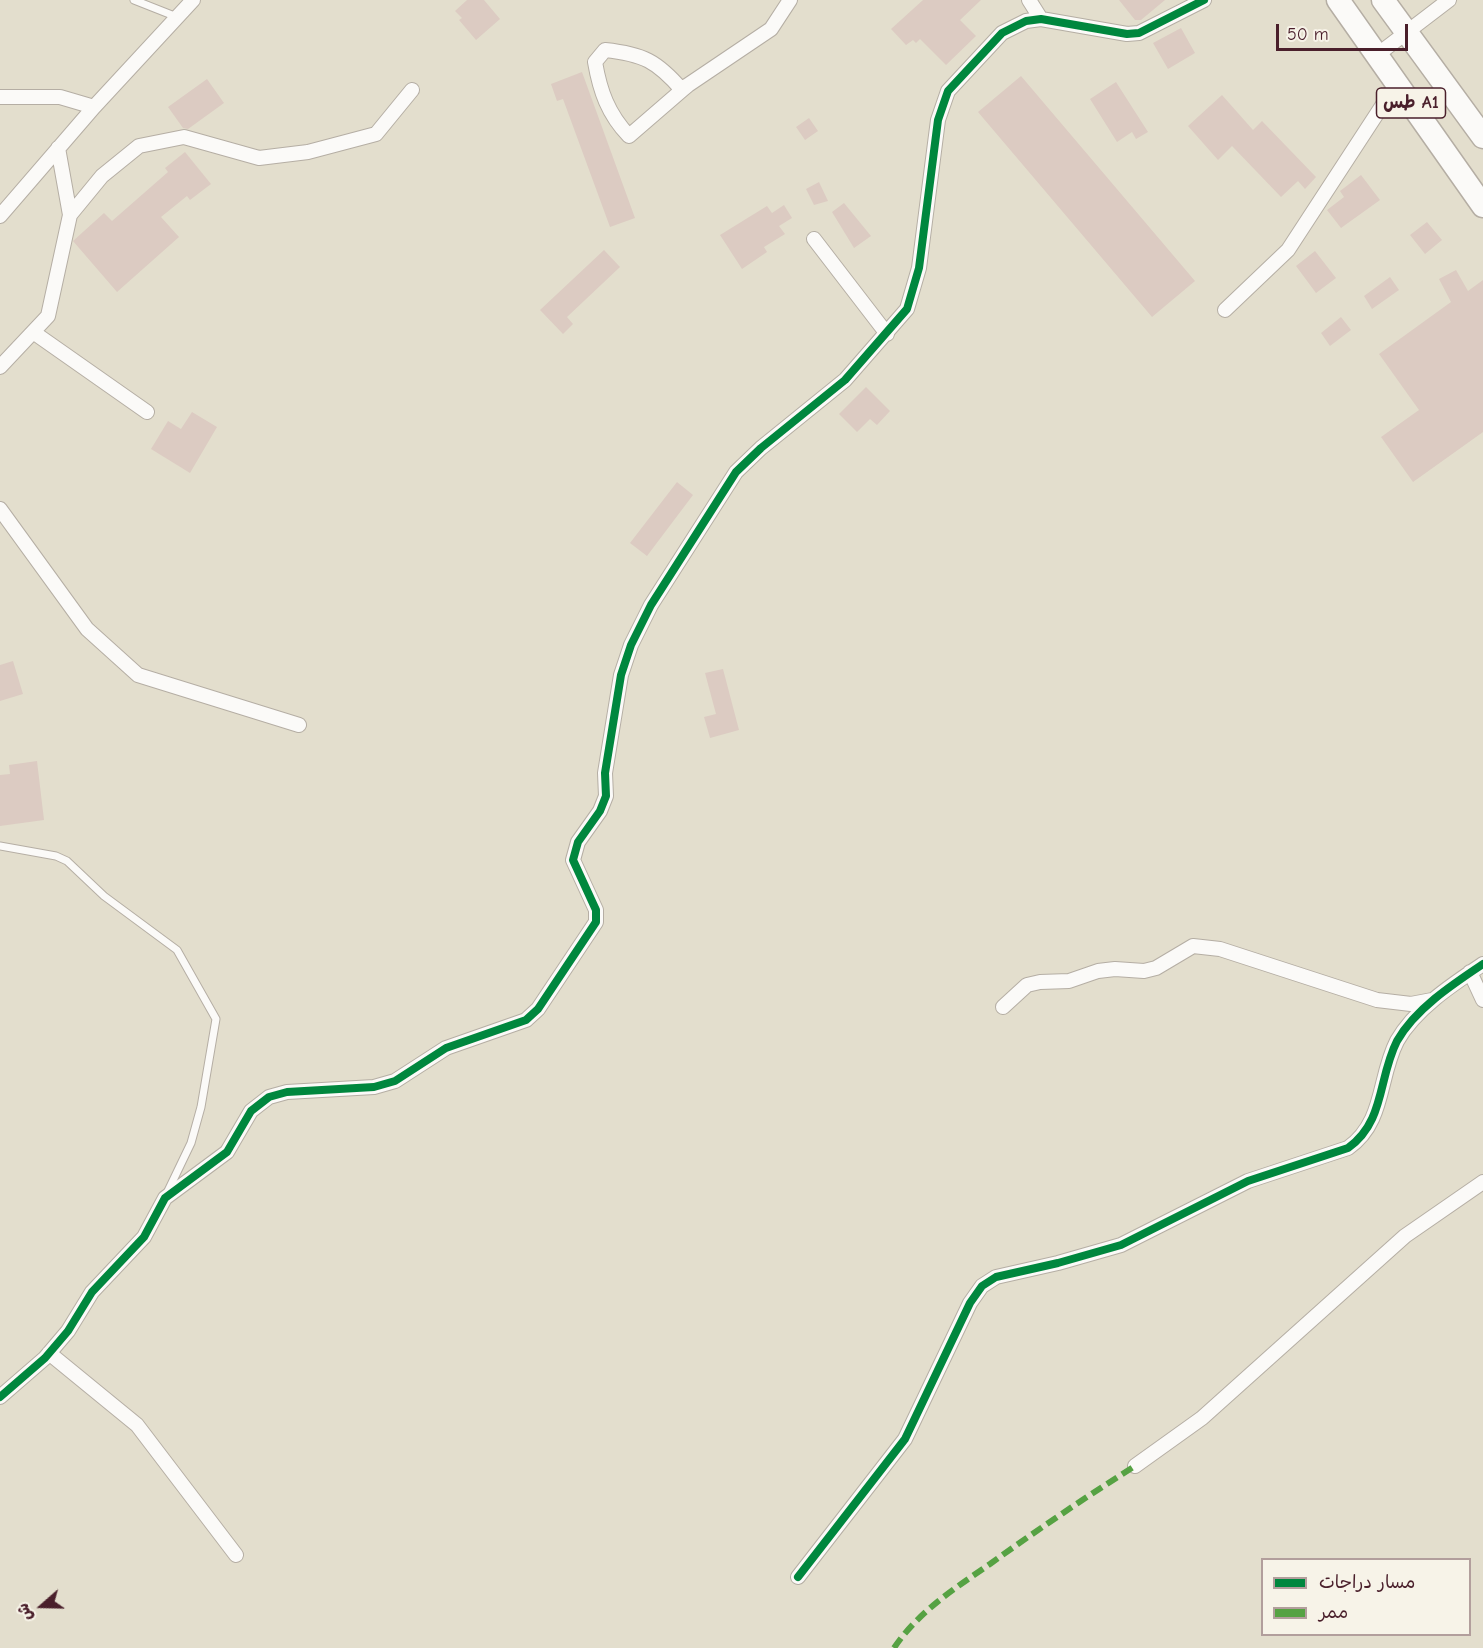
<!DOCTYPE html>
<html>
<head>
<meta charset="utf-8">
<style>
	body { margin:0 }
	#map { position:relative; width:1483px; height:1648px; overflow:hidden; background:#e3decd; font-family:"Comic Neue","Playpen Sans Arabic",sans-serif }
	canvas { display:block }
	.legend { position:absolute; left:1261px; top:1558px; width:210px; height:78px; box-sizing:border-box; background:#f7f3e8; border:2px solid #b29e9c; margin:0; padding:8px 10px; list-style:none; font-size:18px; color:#4a1f2b }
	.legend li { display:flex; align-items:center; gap:12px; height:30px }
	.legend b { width:30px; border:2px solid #b29e9c }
	.north { position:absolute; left:12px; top:1576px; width:60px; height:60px; -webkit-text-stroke:4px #f7f3e8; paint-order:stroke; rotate:250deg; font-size:16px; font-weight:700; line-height:24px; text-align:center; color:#4a1f2b }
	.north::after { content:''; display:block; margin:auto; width:21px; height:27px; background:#4a1f2b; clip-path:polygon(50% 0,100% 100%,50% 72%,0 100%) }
	.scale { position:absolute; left:1276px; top:24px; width:132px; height:27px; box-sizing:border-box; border:3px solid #4a1f2b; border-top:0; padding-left:8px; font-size:18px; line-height:21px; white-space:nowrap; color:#4a1f2b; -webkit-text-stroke:4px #f7f3e8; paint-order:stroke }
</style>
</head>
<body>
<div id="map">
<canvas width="1483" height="1648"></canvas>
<ul class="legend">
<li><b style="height:8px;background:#00873e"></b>مسار دراجات</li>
<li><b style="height:8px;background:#56a243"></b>ممر</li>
</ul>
<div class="north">ش</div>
<div class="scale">50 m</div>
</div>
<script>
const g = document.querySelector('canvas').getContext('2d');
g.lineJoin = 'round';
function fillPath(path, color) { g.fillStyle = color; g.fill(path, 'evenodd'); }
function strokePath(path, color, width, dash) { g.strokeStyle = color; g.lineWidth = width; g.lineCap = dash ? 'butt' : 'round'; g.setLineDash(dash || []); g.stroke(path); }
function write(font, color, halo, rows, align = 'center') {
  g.font = font + ' "Comic Neue","Playpen Sans Arabic",sans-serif'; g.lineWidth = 4.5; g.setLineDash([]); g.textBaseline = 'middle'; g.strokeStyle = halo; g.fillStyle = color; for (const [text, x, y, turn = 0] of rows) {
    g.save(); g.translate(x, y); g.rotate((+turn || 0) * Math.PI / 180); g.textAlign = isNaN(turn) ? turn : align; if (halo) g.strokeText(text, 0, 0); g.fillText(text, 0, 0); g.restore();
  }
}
fillPath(new Path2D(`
	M467,0H484L500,19L476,40L459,20L462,18L455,11Z
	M923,0H981L960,20L976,36L946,65L920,39L916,43L913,40L906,45L891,29Z
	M1119,0H1165L1141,20H1135Z
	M1181,28L1195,53L1168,69L1153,43Z
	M582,72L635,218L610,227L563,99L557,101L551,84Z
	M1021,76L1195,281L1152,317L978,112Z
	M207,79L224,103L188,129L183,128L168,107Z
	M1116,82L1148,132L1136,139L1132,132L1117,142L1090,99Z
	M1222,95L1253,130L1262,121L1316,177L1305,189L1298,181L1281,197L1232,146L1218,160L1188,126Z
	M809,118L818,131L805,140L796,127Z
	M185,152L211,184L190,200L187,196L161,217L179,237L117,292L73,241L104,213L112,221L168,172L165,168Z
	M1361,175L1380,200L1341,228L1327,210L1344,197L1340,191Z
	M819,182L828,201L814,205L806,189Z
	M844,203L871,236L854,248L832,212Z
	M784,205L792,218L779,226L785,234L764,247L767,252L742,269L720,235L767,206L772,213Z
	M1427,222L1442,240L1425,254L1410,235Z
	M604,250L620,267L567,317L573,324L563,334L540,310Z
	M1315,251L1336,278L1316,293L1296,266Z
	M1456,270L1468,291L1483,280V432L1413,482L1381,437L1419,410L1379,354L1451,302L1439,279Z
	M1390,277L1399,290L1372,309L1364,296Z
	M1341,317L1351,330L1330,346L1321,333Z
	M866,387L890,411L877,425L870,419L857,432L839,414Z
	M192,412L217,427L190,473L151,449L168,421L181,429Z
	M677,482L693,495L647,556L630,543Z
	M13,661L23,694L0,701V665Z
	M723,669L739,730L710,738L704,717L716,714L705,673Z
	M37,761L44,820L0,826V775L10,774L9,765Z`), '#dccbc2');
const service = new Path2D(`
	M134,0L177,17
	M0,846L56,856L67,861L104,896L177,950L216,1019L201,1107L191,1143L167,1193`);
const minor = new Path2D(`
	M1029,0L1041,19
	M1377,55L1449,0
	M688,85L682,90C657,61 643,54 605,50L595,62C600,91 608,114 629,136L688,85L771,29L790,0
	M0,97H60L94,107
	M70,215L102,176L139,146L184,137L259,158L308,152L376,134L412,90
	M0,216L94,107L193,0
	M814,239L887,334
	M1225,310L1288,250L1397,83
	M33,332L147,412
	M0,367L48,316L70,215L58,148
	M0,509L87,629L138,675L299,725
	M1470,972L1483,1000
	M1003,1007L1027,985L1040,982L1069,981L1098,971L1115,969L1144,971L1156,968L1193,946L1220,949L1377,1000L1411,1004L1432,1000
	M49,1353L137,1425L236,1555
	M0,1397L45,1358L68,1331L92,1292L144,1237L165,1198L227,1152L251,1111L269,1097L287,1092L374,1087L395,1081L446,1048L526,1020L538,1009L596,922V910L573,860L578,842L600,811L606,796L605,773L621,675L631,645L651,605L736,472L761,448L845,380L907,309L919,268L938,120L948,91L1002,33L1026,21L1041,19L1127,34L1139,33L1204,0
	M1135,1466L1202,1418L1405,1236L1483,1182
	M798,1577L905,1439L970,1303L982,1286L996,1277L1058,1263L1121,1245L1248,1181L1348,1148C1385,1122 1378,1078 1397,1041C1415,1009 1453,984 1483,964`);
const trunk = new Path2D(`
	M1338,0L1483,206
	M1383,0L1483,137`);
strokePath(service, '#b5aea4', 9);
strokePath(minor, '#b5aea4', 16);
strokePath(trunk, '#b5aea4', 25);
strokePath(service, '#fbfaf8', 7);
strokePath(minor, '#fbfaf8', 14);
strokePath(trunk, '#fbfaf8', 22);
strokePath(new Path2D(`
	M894,1648C918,1612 955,1588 990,1564C1037,1530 1086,1497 1135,1466`), '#56a243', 6, [12, 6]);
strokePath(new Path2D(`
	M0,1397L45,1358L68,1331L92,1292L144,1237L165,1198L227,1152L251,1111L269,1097L287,1092L374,1087L395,1081L446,1048L526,1020L538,1009L596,922V910L573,860L578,842L600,811L606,796L605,773L621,675L631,645L651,605L736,472L761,448L845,380L907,309L919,268L938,120L948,91L1002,33L1026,21L1041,19L1127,34L1139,33L1204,0
	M798,1577L905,1439L970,1303L982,1286L996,1277L1058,1263L1121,1245L1248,1181L1348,1148C1385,1122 1378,1078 1397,1041C1415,1009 1453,984 1483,964`), '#00873e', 8);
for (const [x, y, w] of [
	[1411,103,69]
]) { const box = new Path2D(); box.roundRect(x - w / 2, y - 15, w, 30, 4.5); g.fillStyle = '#f7f3e8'; g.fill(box); strokePath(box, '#4a1f2b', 1.5); }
write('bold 18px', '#4a1f2b', null, [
	["طس A1",1411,103]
]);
</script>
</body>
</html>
